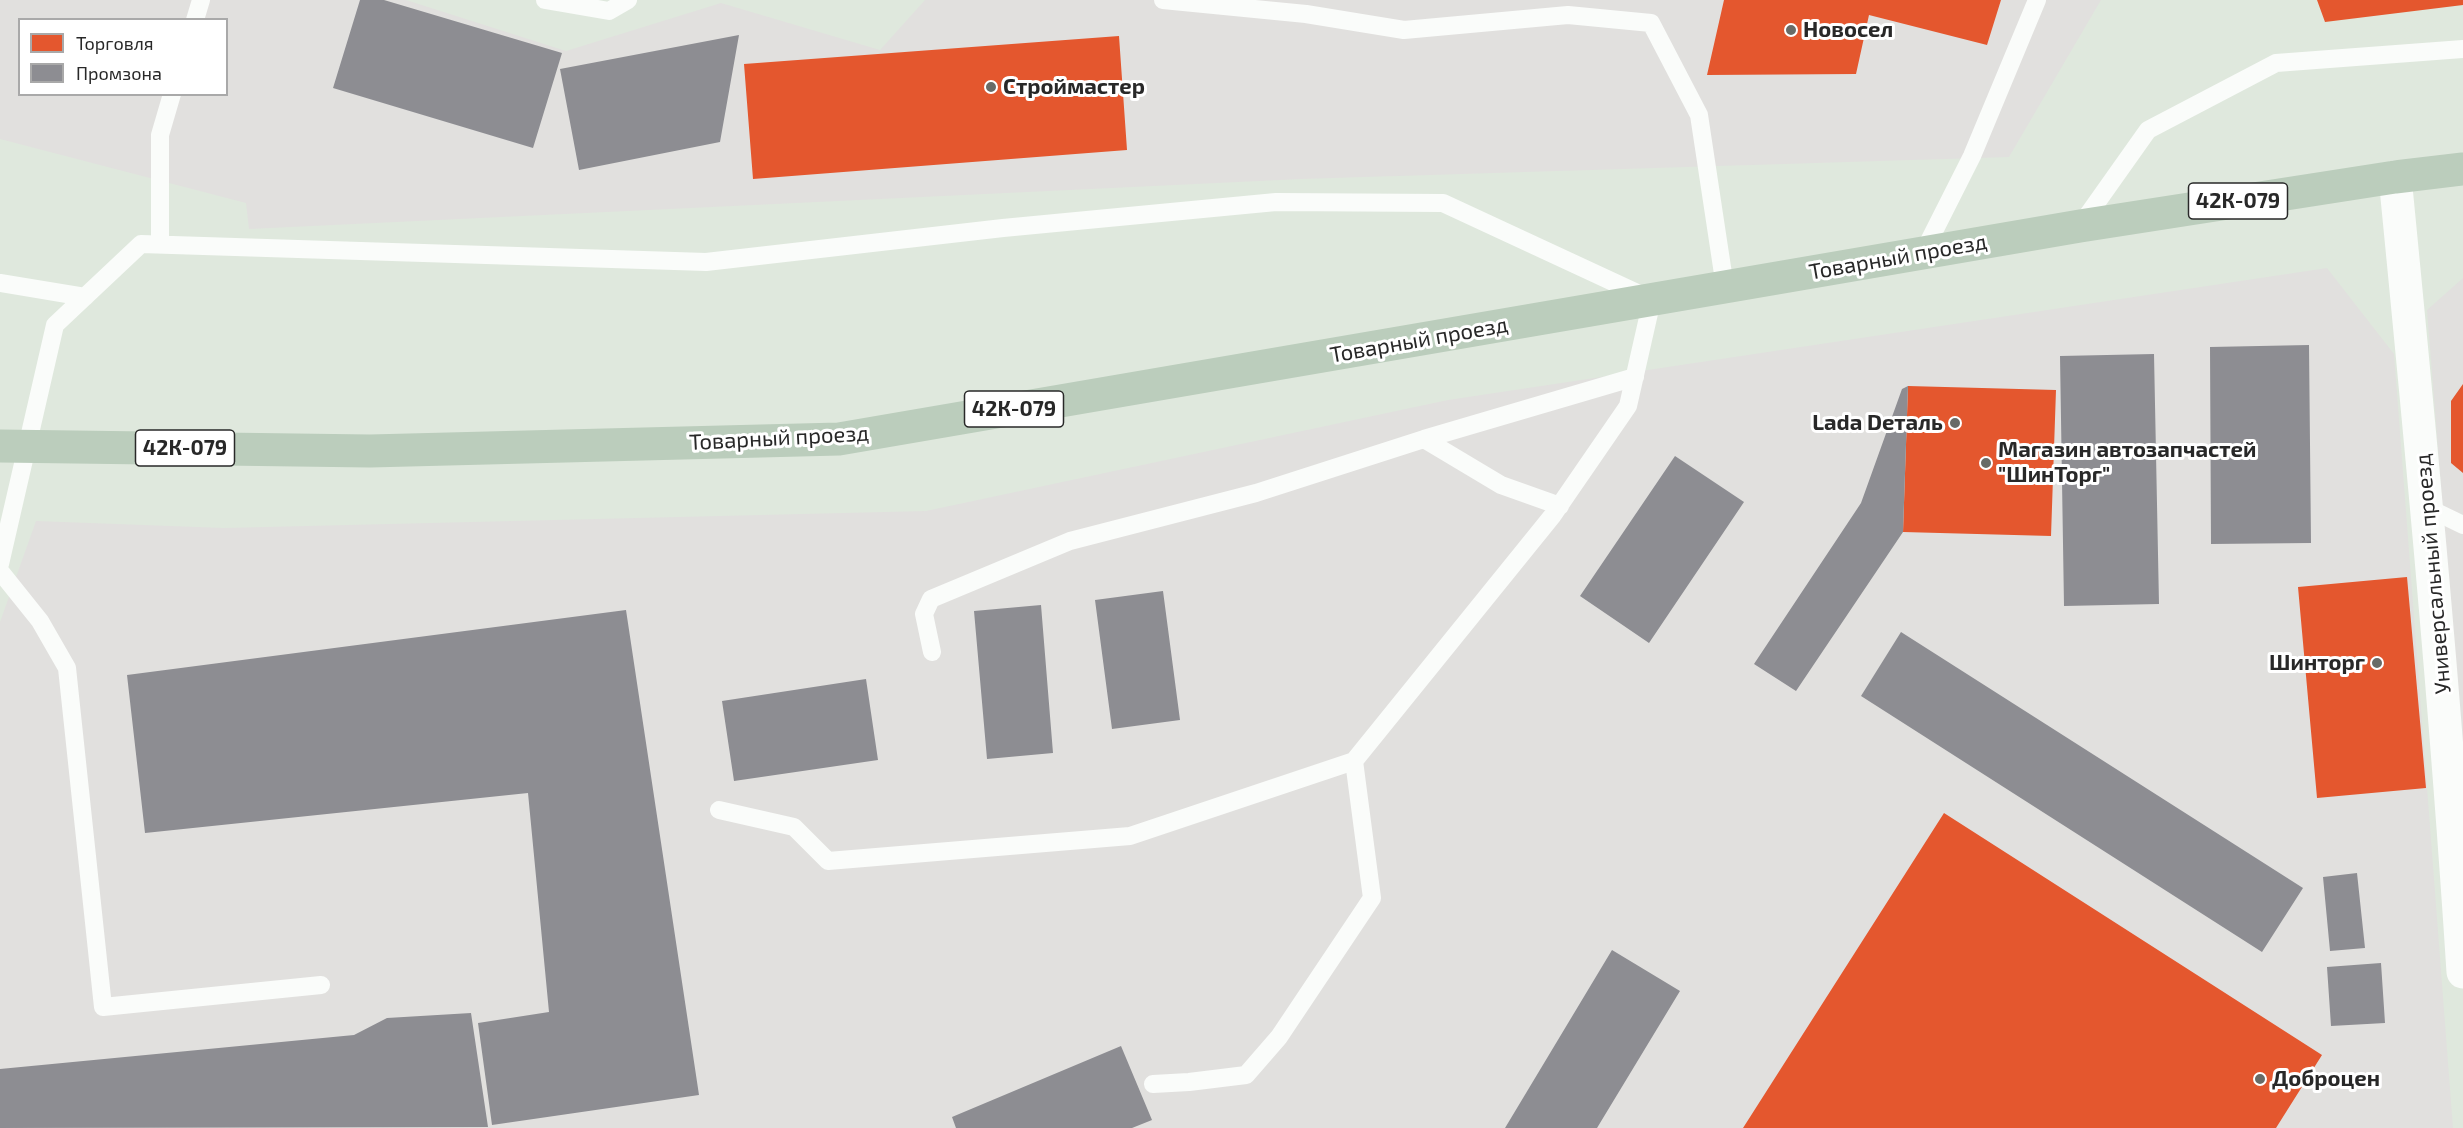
<!DOCTYPE html>
<html>
<head>
<meta charset="utf-8">
<style>
	body { margin:0 }
	#map { position:relative; width:2463px; height:1128px; overflow:hidden; background:#dfe8dd; font-family:"Exo 2",sans-serif }
	canvas { display:block }
	.legend { position:absolute; left:18px; top:18px; width:210px; height:78px; box-sizing:border-box; background:#fff; border:2px solid #a9a9a9; margin:0; padding:8px 10px; list-style:none; font-size:18px; color:#282828 }
	.legend li { display:flex; align-items:center; gap:12px; height:30px }
	.legend b { width:30px; border:2px solid #a9a9a9 }
</style>
</head>
<body>
<div id="map">
<canvas width="2463" height="1128"></canvas>
<ul class="legend">
<li><b style="height:16px;background:#e4572e"></b>Торговля</li>
<li><b style="height:16px;background:#8d8d92"></b>Промзона</li>
</ul>
</div>
<script>
const g = document.querySelector('canvas').getContext('2d');
g.lineJoin = 'round';
function fillPath(path, color) { g.fillStyle = color; g.fill(path, 'evenodd'); }
function strokePath(path, color, width, dash) { g.strokeStyle = color; g.lineWidth = width; g.lineCap = dash ? 'butt' : 'round'; g.setLineDash(dash || []); g.stroke(path); }
function write(font, color, halo, rows, align = 'center') {
  g.font = font + ' "Exo 2",sans-serif'; g.lineWidth = 6; g.setLineDash([]); g.textBaseline = 'middle'; g.strokeStyle = halo; g.fillStyle = color; for (const [text, x, y, turn = 0] of rows) {
    g.save(); g.translate(x, y); g.rotate((+turn || 0) * Math.PI / 180); g.textAlign = isNaN(turn) ? turn : align; if (halo) g.strokeText(text, 0, 0); g.fillText(text, 0, 0); g.restore();
  }
}
fillPath(new Path2D(`
	M0,0H406L566,51L721,3L880,50L925,0H2101L2009,157L1301,179L249,229L246,203L0,139ZM20,20H226V94H20Z
	M2327,268L2394,354L2453,1128H0V622L36,521L224,528L926,511L1448,400Z
	M2463,278V765L2427,310Z`), '#e1e0de');
fillPath(new Path2D(`
	M1724,0H2001L1987,45L1869,15L1856,74L1707,75Z
	M2317,0H2463V5L2325,22Z
	M1119,36L1127,150L753,179L744,64Z
	M2463,384V473L2451,463V401Z
	M1908,386L2056,390L2051,536L1903,532Z
	M2407,577L2426,788L2317,798L2298,587Z
	M1944,813L2322,1055L2276,1128H1743Z`), '#e4572e');
fillPath(new Path2D(`
	M360,0H384L562,53L533,148L333,88Z
	M739,35L720,142L579,170L560,69Z
	M2309,345L2311,543L2211,544L2210,347Z
	M2154,354L2159,604L2064,606L2060,356Z
	M1908,386L1903,532L1796,691L1754,664L1861,503L1902,389Z
	M1675,456L1744,502L1649,643L1580,596Z
	M1163,591L1180,720L1112,729L1095,600Z
	M1041,605L1053,753L987,759L974,611Z
	M626,610L699,1095L492,1125L478,1023L549,1012L528,793L145,833L127,675Z
	M1901,632L2303,888L2262,952L1861,696Z
	M866,679L878,760L734,781L722,701Z
	M2357,873L2365,948L2330,951L2323,877Z
	M1612,950L1680,991L1597,1128H1505Z
	M2381,963L2385,1023L2331,1026L2327,967Z
	M471,1013L488,1127L0,1128V1069L354,1035L387,1018Z
	M1121,1046L1152,1120L1132,1128H956L952,1117Z`), '#8d8d92');
strokePath(new Path2D(`
	M545,0L609,11L628,0
	M1163,0L1306,14L1404,30L1568,15L1651,23L1699,115L1725,287
	M195,20L201,0
	M2080,226L2148,130L2276,63L2463,49
	M160,244V135L172,94
	M1923,253L1972,156L2037,0
	M0,283L85,297
	M1424,439L1501,485L1560,506
	M2428,508L2463,525
	M0,564L55,325L141,244L706,262L1003,228L1276,202L1443,203L1652,300L1628,406L1553,515L1354,761L1372,898L1279,1037L1246,1075L1189,1082L1153,1084
	M0,571L40,621L67,668L103,1007L321,985
	M932,652L924,614L931,599L1070,541L1256,493L1424,439L1635,377
	M719,810L794,827L828,861L1130,836L1354,761`), '#fafcfa', 18);
strokePath(new Path2D(`
	M2395,177C2421,442 2446,706 2463,972`), '#fafcfa', 33);
strokePath(new Path2D(`
	M0,446L370,451L839,439L2080,226L2395,177L2463,169`), '#bbcdbc', 33);
for (const [x, y, r, color] of [
	[1791,30,6,"#686b67"],
	[991,87,6,"#686b67"],
	[1955,423,6,"#686b67"],
	[1986,463,6,"#686b67"],
	[2377,663,6,"#686b67"],
	[2260,1079,6,"#686b67"]
]) { const dot = new Path2D(); dot.arc(x, y, r, 0, 2 * Math.PI); g.fillStyle = color; g.fill(dot); strokePath(dot, '#fff', 2); }
for (const [x, y, w] of [
	[2238,201,99],
	[1014,409,99],
	[185,448,99]
]) { const box = new Path2D(); box.roundRect(x - w / 2, y - 18, w, 36, 4.5); g.fillStyle = '#fff'; g.fill(box); strokePath(box, '#282828', 1.5); }
write('bold 21px', '#282828', null, [
	["42К-079",2238,201],
	["42К-079",1014,409],
	["42К-079",185,448]
]);
write('bold 22px', '#282828', '#fff', [
	["Новосел",1803,30],
	["Строймастер",1003,87],
	["Lada Dеталь",1943,423,"right"],
	["Магазин автозапчастей",1998,450],
	["\"ШинТорг\"",1998,475],
	["Шинторг",2365,663,"right"],
	["Доброцен",2272,1079]
], 'left');
write('22px', '#282828', '#fff', [
	["Товарный проезд",1898,257,-10],
	["Товарный проезд",1419,340,-10],
	["Товарный проезд",779,438,-3],
	["Универсальный проезд",2433,574,-95]
]);
</script>
</body>
</html>
